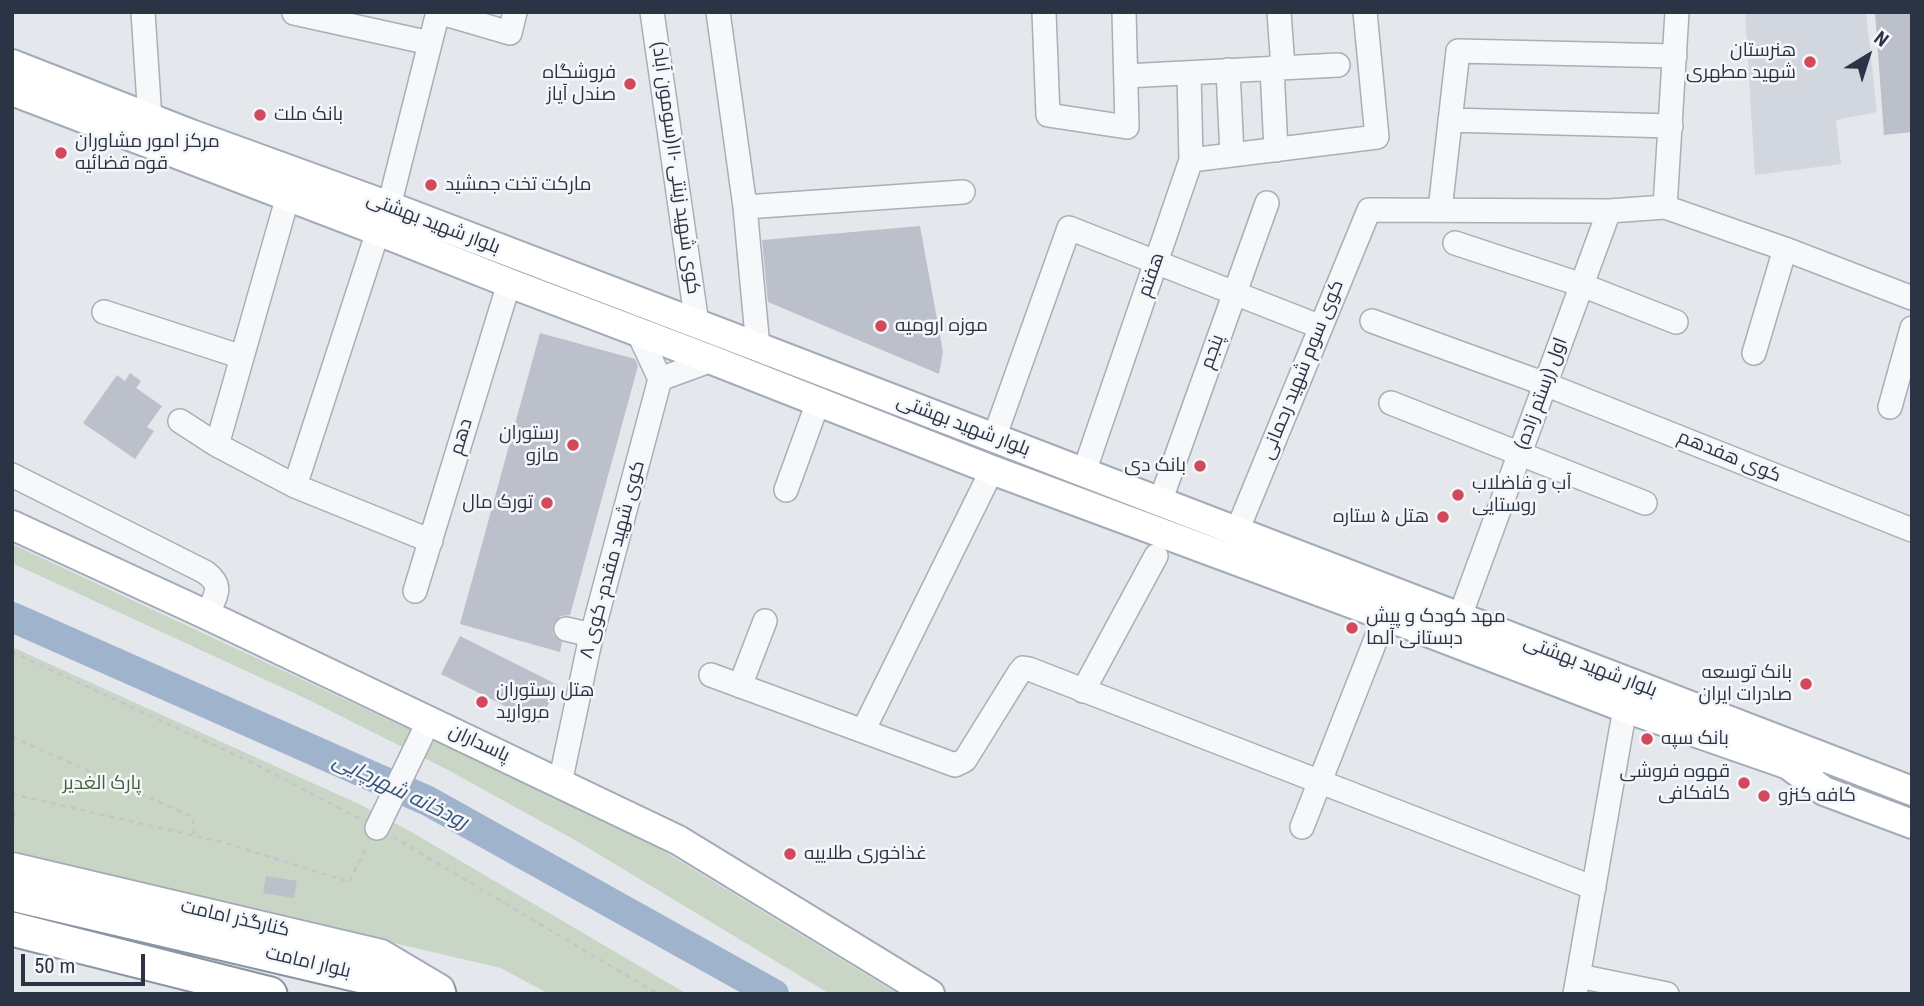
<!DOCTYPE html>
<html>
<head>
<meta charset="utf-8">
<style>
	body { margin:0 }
	#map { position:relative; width:1924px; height:1006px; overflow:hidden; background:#e4e7ec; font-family:"Roboto Condensed",sans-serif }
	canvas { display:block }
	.frame { position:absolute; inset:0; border:14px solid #2b3445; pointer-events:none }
	.north { position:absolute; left:1833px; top:21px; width:70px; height:70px; -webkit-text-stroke:5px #f4f6f9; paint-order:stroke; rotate:38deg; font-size:19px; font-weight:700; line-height:28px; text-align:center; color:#2b3445 }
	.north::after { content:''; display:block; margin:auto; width:24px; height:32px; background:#2b3445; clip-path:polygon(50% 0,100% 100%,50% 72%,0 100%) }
	.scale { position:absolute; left:21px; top:954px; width:124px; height:32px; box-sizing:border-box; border:4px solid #2b3445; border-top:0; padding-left:9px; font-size:21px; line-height:24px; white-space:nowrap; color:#2b3445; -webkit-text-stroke:5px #f4f6f9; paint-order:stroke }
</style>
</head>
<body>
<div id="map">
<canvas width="1924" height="1006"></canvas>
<div class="frame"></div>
<div class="north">N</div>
<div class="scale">50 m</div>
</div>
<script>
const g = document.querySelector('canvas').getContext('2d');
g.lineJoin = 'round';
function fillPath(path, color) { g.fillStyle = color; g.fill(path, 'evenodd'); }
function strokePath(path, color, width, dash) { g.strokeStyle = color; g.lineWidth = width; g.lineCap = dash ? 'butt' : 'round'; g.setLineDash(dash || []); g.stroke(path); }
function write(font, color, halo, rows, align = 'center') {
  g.font = font + ' "Roboto Condensed",Cairo,sans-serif'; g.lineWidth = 5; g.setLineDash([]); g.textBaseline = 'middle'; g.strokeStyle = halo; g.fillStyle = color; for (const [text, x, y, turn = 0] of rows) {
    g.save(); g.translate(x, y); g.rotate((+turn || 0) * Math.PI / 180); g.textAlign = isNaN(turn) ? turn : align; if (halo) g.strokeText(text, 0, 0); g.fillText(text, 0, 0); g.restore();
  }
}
fillPath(new Path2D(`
	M1745,12H1866L1877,112L1836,120L1841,164L1755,175Z`), '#d2d6de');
fillPath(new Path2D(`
	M12,544L539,790L619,824L898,994H830L575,840L446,769L309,700L12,563Z
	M12,647L361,805L413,833L687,994H549L501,968L80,870L12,850Z`), '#c9d6c5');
strokePath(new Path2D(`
	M12,617L428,801L774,994`), '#9fb4cc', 30);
fillPath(new Path2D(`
	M1875,12H1912V132L1884,135Z
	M920,226L943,352L939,374L768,302L762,240Z
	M540,333L635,359L638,366L570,615L561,616L553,625V634L562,642L560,652L460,624Z
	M130,373L141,381L136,388L162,406L147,427L154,431L135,459L83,423L117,375L125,381Z
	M460,636L558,685L539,723L441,674Z
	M266,876L297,881L294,898L263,893Z`), '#bbc0ca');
const minor = new Path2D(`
	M143,12L150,119
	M652,12L697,324
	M718,12L745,207L758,347
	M1044,12L1048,115L1127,127L1124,12
	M1279,12L1283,68
	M294,13L430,43
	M1272,68L1276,150
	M1228,70L1232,155
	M1126,76L1338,65
	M1450,120L1671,126
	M1191,160L1377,137L1365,12
	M389,206L438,12L510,33L515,12
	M745,207L963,192
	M1665,207L1677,12
	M1440,210L1458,51L1675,56
	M1455,243L1582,285L1676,322
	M104,312L242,357
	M1372,321L1545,384L1912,530
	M638,332L660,379L712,360
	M1754,353L1785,249
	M1391,403L1645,503
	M1890,407L1912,328
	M180,421L217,445L295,486L431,541
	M994,438L1069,228L1321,327
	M217,445L288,196
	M1084,472L1191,160L1189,73
	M12,475L205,572C225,587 215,595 207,615
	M295,486L378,231
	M786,490L818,402
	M1160,502L1267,203
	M1237,531L1369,210L1609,211L1665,207L1785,249L1912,298
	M415,591L509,283
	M1460,616L1609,211
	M566,629L583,633L588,638L589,646
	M711,675L955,765L965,760L1019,673L1023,668L1029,669L1594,888
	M740,686L765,621
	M1083,691L1156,556
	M863,731L992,470
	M560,783L589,646L660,379
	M1302,827L1385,616
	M377,828L422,735
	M1579,976L1667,994
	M1575,994L1625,708`);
const major = new Path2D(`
	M12,64L191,134L389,206L758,347L1912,791
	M12,91L378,231L509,283L712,360L992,470L1385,616L1625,708L1809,772
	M12,525L207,615L678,840L930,994
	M1791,767L1824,791L1912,824
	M12,867L381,954L440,989`);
const highway = new Path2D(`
	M12,894L439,994
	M12,929L270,994`);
strokePath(minor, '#a9aeb7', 26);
strokePath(major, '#a3abb8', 32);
strokePath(highway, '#8b94a3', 37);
strokePath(new Path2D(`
	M12,652L255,764L360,819
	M12,737L193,817L194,836
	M12,794L226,843L349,882L367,846
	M12,813H15L12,831
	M393,837L658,994`), '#c2c5cb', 2.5, [5, 5]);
strokePath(minor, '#f7f8fa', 23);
strokePath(major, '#fff', 28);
strokePath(highway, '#fff', 33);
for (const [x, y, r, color] of [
	[1810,62,7,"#d1495b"],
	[630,84,7,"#d1495b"],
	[260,115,7,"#d1495b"],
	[61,153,7,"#d1495b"],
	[431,185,7,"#d1495b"],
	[881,326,7,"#d1495b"],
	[573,445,7,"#d1495b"],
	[1200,466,7,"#d1495b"],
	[1458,495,7,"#d1495b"],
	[547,503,7,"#d1495b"],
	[1443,517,7,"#d1495b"],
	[1352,628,7,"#d1495b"],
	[1806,684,7,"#d1495b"],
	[482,702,7,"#d1495b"],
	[1647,739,7,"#d1495b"],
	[1744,783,7,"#d1495b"],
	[1764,796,7,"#d1495b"],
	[790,854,7,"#d1495b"]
]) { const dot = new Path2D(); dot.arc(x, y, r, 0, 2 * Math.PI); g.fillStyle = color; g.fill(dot); strokePath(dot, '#f4f6f9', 2.5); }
write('19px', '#2b3445', '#f4f6f9', [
	["هنرستان",1796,51,"right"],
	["شهید مطهری",1796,73,"right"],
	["فروشگاه",616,73,"right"],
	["صندل آیاز",616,95,"right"],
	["بانک ملت",274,115],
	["مرکز امور مشاوران",75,142],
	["قوه قضائیه",75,164],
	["مارکت تخت جمشید",445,185],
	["موزه ارومیه",895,326],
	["رستوران",559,434,"right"],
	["مازو",559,456,"right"],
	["بانک دی",1186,466,"right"],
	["آب و فاضلاب",1472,484],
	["روستایی",1472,506],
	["تورک مال",533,503,"right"],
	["هتل ۵ ستاره",1429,517,"right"],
	["مهد کودک و پیش",1366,617],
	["دبستانی آلما",1366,639],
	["بانک توسعه",1792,673,"right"],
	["صادرات ایران",1792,695,"right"],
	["هتل رستوران",496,691],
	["مروارید",496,713],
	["بانک سپه",1661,739],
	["قهوه فروشی",1730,772,"right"],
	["کافکافی",1730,794,"right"],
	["کافه کنزو",1778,796],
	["غذاخوری طلاییه",804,854]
], 'left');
write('19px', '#2b3445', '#f4f6f9', [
	["کوی شهید زینتی -۱۱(سومون آباد)",675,168,82],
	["بلوار شهید بهشتی",433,224,21],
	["هفتم",1152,275,-71],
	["پنجم",1213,352,-70],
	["کوی سوم شهید رحمانی",1303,370,-68],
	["اول (رستم زاده)",1542,394,-70],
	["بلوار شهید بهشتی",963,426,21],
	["دهم",462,437,-73],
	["کوی هفدهم",1729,457,22],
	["کوی شهید مقدم- کوی ۸",613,560,-75],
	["بلوار شهید بهشتی",1590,667,21],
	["پاسداران",479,744,25],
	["کنارگذر امامت",235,919,13],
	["بلوار امامت",308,963,13]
]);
write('19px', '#3f6138', '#f4f6f9', [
	["پارک الغدیر",102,784]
]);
write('italic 21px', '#34527a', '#f4f6f9', [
	["رودخانه شهرچایی",400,792,26]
]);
</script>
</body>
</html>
